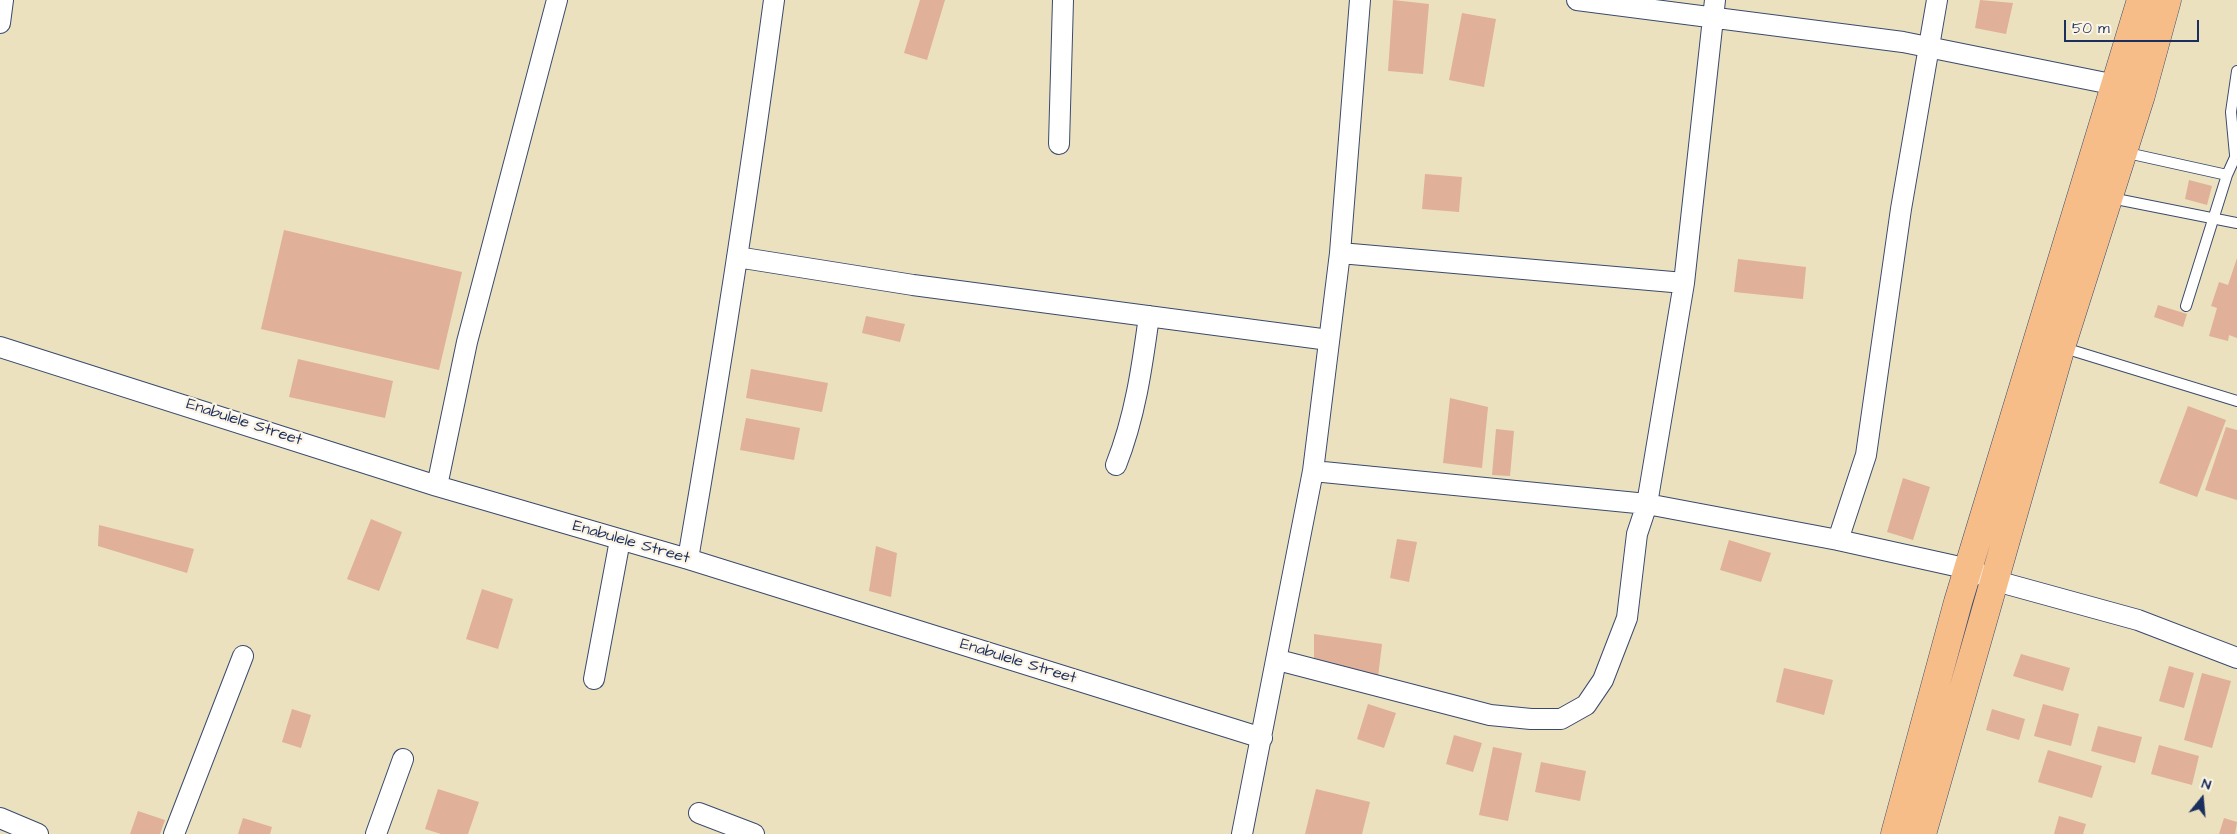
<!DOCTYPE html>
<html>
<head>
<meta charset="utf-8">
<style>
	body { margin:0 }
	#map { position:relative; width:2237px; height:834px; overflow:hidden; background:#ebe1bf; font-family:"Architects Daughter",sans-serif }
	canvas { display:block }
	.north { position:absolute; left:2177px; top:774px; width:50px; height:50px; -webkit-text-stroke:4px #fcf5e5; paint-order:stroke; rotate:17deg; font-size:14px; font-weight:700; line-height:20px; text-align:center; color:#1b2f5e }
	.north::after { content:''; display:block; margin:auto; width:18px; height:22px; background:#1b2f5e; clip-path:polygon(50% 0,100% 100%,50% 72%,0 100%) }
	.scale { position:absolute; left:2064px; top:20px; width:135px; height:22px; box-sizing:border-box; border:2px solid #1b2f5e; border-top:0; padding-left:6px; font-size:15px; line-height:18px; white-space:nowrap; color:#1b2f5e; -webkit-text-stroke:4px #fcf5e5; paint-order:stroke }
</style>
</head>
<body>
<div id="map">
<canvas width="2237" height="834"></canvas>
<div class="north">N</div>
<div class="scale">50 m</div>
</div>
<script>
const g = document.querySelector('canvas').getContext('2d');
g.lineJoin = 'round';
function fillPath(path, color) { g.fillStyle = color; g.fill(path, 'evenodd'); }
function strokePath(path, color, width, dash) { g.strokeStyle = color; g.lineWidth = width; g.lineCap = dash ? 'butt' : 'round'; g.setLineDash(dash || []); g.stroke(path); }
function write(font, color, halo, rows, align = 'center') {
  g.font = font + ' "Architects Daughter",sans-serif'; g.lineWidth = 4.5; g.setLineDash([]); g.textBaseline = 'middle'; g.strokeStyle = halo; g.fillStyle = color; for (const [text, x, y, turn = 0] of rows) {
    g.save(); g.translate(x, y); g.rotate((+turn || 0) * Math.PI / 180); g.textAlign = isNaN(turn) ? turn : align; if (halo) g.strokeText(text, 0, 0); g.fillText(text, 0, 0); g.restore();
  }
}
fillPath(new Path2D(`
	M920,0H945L927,60L904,53Z
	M1393,0L1429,4L1423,74L1388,71Z
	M1980,0L2013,3L2006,34L1975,28Z
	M1462,13L1496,19L1484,87L1449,80Z
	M1425,174L1462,177L1459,212L1422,209Z
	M2189,180L2212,186L2207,205L2185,199Z
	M284,230L462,272L439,370L261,329Z
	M2237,258V338L2229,335L2228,341L2209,336L2217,308L2211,306L2219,282L2228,285Z
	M1738,259L1806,267L1803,299L1734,292Z
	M2158,305L2187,314L2183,327L2154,317Z
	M866,316L905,324L900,342L862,333Z
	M298,359L393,381L385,418L289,397Z
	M751,369L828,383L822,412L746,398Z
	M1450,398L1488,407L1482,468L1443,463Z
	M2188,406L2226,420L2197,497L2159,483Z
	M746,418L800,428L794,460L740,450Z
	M2226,427L2237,430V500L2205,490Z
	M1496,429L1514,431L1510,476L1492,475Z
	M1903,478L1930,487L1913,540L1887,532Z
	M371,519L402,532L379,591L347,579Z
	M99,525L194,549L187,573L98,546Z
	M1397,539L1417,542L1409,582L1390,578Z
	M1729,540L1771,553L1761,582L1720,570Z
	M876,546L897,553L891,597L869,591Z
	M482,589L513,599L498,649L466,639Z
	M1314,634L1382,644L1378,677L1314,667Z
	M2021,654L2070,668L2063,691L2013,676Z
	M2169,666L2194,673L2184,708L2159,701Z
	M1784,668L1833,680L1824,715L1776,702Z
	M2202,673L2231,681L2212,748L2184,740Z
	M1368,704L1396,713L1384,748L1357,739Z
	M2043,704L2079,714L2071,746L2034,736Z
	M292,709L311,715L301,748L282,742Z
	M1992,709L2025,719L2019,740L1986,730Z
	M2098,726L2142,737L2135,763L2091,751Z
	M1454,735L1482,743L1473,772L1446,764Z
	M2159,745L2199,756L2192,785L2151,774Z
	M1493,747L1522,753L1508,821L1479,815Z
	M2048,750L2102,766L2092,798L2038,782Z
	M1541,762L1586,771L1580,801L1535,792Z
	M438,789L479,802L468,834H441L425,829Z
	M1316,789L1370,802L1362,834H1305Z
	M138,811L165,820L160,834H130Z
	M2059,816L2086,824L2083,834H2054Z
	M243,818L272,827L270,834H238Z
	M2224,818L2237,822L2235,834H2219Z`), '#e0b099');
const lane = new Path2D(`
	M2123,152L2227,175
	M2235,155L2231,112L2237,71
	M2111,198L2237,223
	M2186,306L2227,175L2237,153
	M2061,347L2237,401`);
const street = new Path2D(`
	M1577,0L1903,42L2116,85
	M0,23L3,0
	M1059,144L1063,0
	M737,257L913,285L1329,340
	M1684,283L1715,0
	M0,347L437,486L688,559L1262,738
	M1116,465C1135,417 1142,368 1149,316
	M1313,471L1647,504L1838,540L1969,569L1996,581L2138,620L2237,658
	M437,486L467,342L557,0
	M1838,540L1866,455L1901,209L1937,0
	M688,559C720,373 749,187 774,0
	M1278,660L1490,715L1531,719H1561L1586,705L1603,680L1627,618L1637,534L1647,504L1684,283L1340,253
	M594,679L620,540
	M699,813L754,834
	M0,818L38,834
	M174,834L243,656
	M376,834L403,759
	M1242,834L1313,471L1340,253L1360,0`);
const highway = new Path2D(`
	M1895,834L1958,602L2141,0
	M1922,834L2061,347L2141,95L2167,0`);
strokePath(lane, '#3a4a6d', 12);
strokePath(street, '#3a4a6d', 22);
strokePath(highway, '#3a4a6d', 29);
strokePath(lane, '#fff', 10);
strokePath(street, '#fff', 20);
strokePath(highway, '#f7bd88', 28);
write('16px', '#1b2f5e', '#fcf5e5', [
	["Enabulele Street",244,423,18],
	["Enabulele Street",631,543,16],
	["Enabulele Street",1018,662,17]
]);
</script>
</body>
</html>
